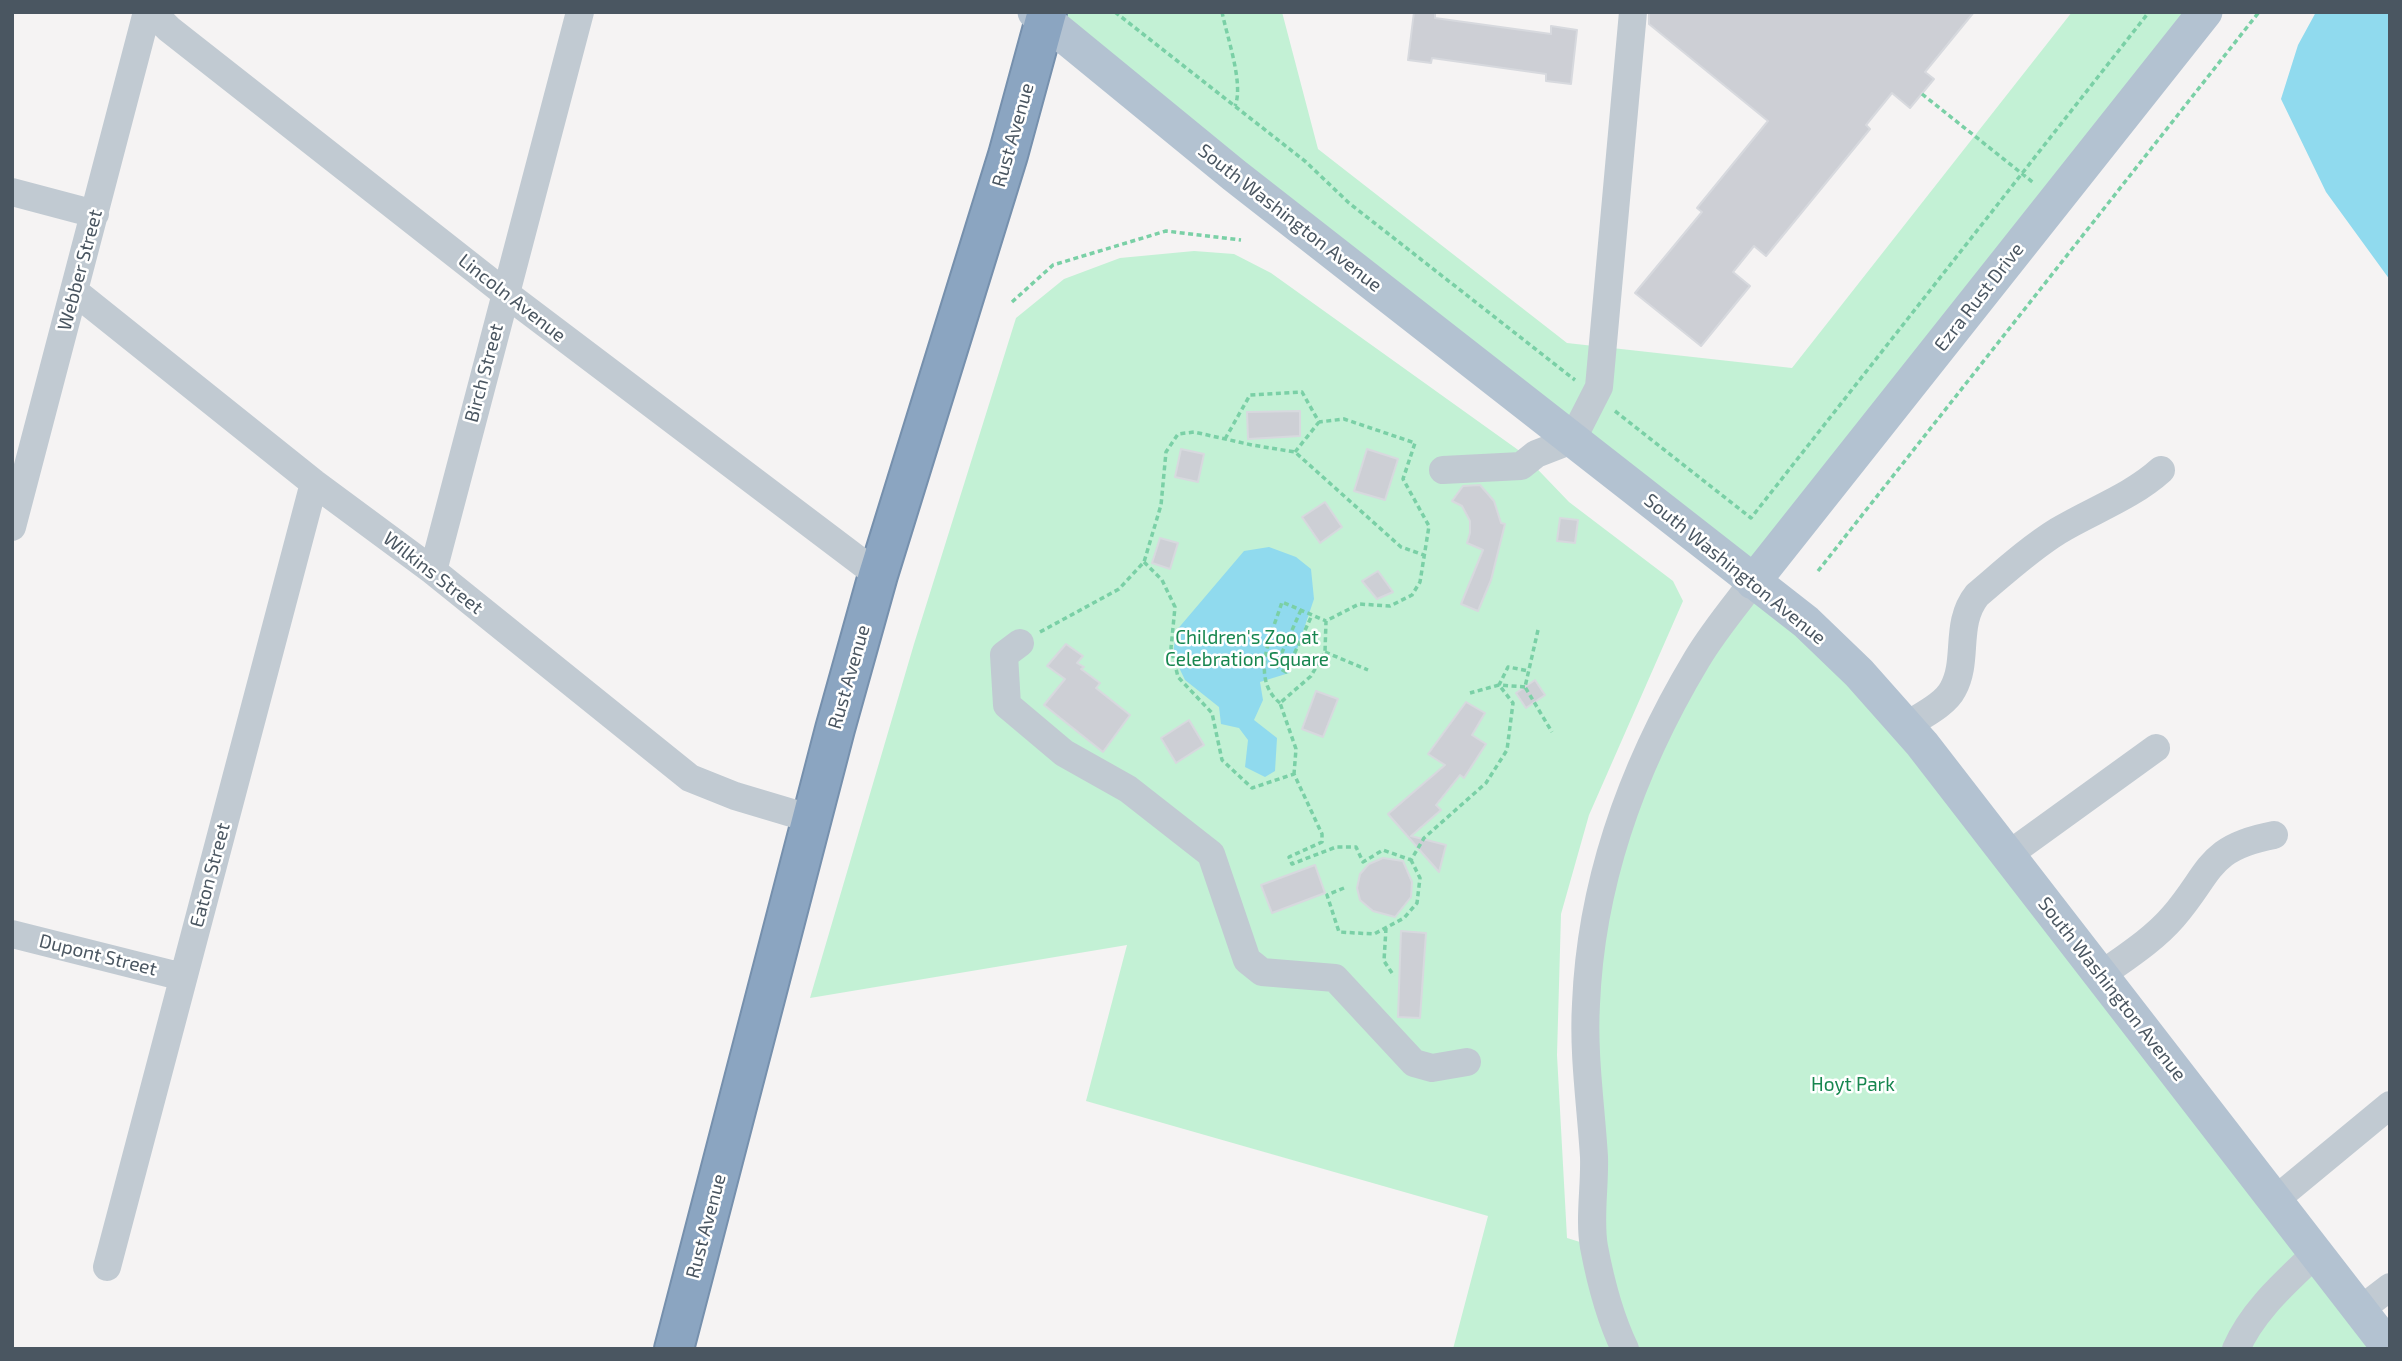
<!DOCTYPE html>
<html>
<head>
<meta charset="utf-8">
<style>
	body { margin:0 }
	#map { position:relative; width:2402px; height:1361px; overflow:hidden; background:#f5f3f3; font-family:"Exo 2",sans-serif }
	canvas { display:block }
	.frame { position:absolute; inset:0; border:14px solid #4a5661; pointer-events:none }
</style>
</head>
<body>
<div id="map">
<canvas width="2402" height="1361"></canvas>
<div class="frame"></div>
</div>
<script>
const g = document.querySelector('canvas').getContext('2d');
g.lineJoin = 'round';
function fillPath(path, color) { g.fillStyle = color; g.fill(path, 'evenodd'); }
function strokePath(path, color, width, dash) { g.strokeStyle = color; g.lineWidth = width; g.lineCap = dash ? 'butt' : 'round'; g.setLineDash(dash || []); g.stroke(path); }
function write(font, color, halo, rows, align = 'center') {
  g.font = font + ' "Exo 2",sans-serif'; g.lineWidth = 5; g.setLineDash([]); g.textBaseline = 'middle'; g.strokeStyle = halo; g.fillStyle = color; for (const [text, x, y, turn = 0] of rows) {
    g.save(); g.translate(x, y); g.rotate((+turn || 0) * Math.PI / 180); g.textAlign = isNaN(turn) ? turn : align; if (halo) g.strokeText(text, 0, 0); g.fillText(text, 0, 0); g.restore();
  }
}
fillPath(new Path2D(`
	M1047,12H1282L1318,149L1567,343L1792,368L2072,12H2205L1753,582L1806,622L2390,1349H1453L1488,1216L1086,1101L1127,945L810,998L914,644L1016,318L1064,279L1120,258L1194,251L1234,254L1271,273L1521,452L1569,502L1673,581L1683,601L1589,815L1561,914L1557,1055L1567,1238L1593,1246L1585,1005L1631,790L1753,582Z`), '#c3f1d5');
fillPath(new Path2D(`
	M2316,12H2390V280L2326,192L2281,99L2298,45Z
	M1269,547L1296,557L1311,569L1314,599L1289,673L1260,682L1263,700L1254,720L1277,738L1275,771L1265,777L1245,767L1248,740L1239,728L1221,724L1219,707L1185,680L1173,655L1176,631L1244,551Z`), '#90daee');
const building = new Path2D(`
	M1414,12H1435V18L1551,34V26L1577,30L1571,84L1546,81V74L1432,58L1431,63L1408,60Z
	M1649,12H1974L1925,72L1934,79L1910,108L1892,93L1866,125L1870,129L1766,256L1754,246L1733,272L1750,286L1701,346L1635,293L1702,212L1697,208L1768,121L1649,24Z
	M1300,411V436L1248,439L1247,412Z
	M1181,449L1204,454L1198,482L1175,477Z
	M1367,449L1398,459L1385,500L1354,491Z
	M1480,485L1494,501L1501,523L1505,524L1491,580L1478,611L1461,604L1483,550L1467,543L1470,533V521L1462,506L1452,501L1463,486Z
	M1325,502L1342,527L1320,543L1302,517Z
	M1560,518L1578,520L1575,543L1557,541Z
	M1160,538L1178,543L1170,569L1152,563Z
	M1378,571L1393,592L1377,599L1362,581Z
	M1066,644L1083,656L1077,663L1084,667L1081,669L1100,683L1096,688L1130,715L1103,752L1044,705L1065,679L1047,666Z
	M1535,680L1545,695L1526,708L1516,693Z
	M1316,691L1338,699L1323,737L1302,729Z
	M1466,702L1485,713L1472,735L1486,744L1464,778L1460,775L1436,805L1441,810L1411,836L1446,845L1439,872L1388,814L1445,765L1428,754Z
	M1189,720L1204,745L1176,763L1161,738Z
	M1383,858L1403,861L1412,882L1411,897L1395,917L1373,911L1360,900L1357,888L1360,874L1369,864Z
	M1315,865L1325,893L1272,913L1261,885Z
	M1401,931L1426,933L1420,1018L1398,1017Z`);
fillPath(building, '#cdcfd5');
strokePath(building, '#d7d9de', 2);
const highway = new Path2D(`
	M674,1349L835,729L878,575L1008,155L1047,12`);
strokePath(highway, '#7690ad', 42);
strokePath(new Path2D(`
	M1115,12L1306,162L1349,203L1575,380
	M1222,12C1227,37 1244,84 1235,106
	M1922,94L2035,184
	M1012,302L1053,265L1166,231L1241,240
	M1615,411L1751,518L2149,12
	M1225,439L1250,395L1302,392L1319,422L1344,419L1415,443L1403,479L1429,526L1420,582L1412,595L1390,606L1359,604L1326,621L1325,652L1311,676L1280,703L1296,749L1294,774
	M1295,452L1319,422
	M1144,562L1162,580L1175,607L1171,648L1178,677L1212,713L1222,760L1252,788L1294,774L1322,834V842L1289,857L1292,864L1336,847H1356L1363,862L1383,850L1411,860L1424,838L1486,783L1507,750L1513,703L1499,685L1470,693
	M1818,571L2259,12
	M1301,610L1276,666L1286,672L1312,615
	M1538,630L1525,687L1552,732
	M1040,632L1119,589L1144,562L1161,505L1166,452L1178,434L1194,432L1252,445L1295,452L1401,547L1424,555
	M1325,652L1368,670
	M1525,687L1499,685L1508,667L1529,671
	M1280,703C1249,678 1272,634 1282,602L1326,621
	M1344,888L1327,895L1339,932L1374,934L1404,918L1417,903L1420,878L1411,860
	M1386,928L1384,961L1394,976`), '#7ad0a6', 3.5, [5, 3.5]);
strokePath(new Path2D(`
	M152,12L169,29L505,293L878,575
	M12,192L95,214
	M74,291L314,483L433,571L690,778L735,796L812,819
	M1443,470L1521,466L1536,454L1572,440L1599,387L1633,12
	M12,527L147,12
	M433,571L580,12
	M1020,643L1004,655L1007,705L1064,753L1128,789L1211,854L1247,960L1262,972L1335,978L1414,1063L1432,1068L1467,1062
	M1906,726C1921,716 1945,705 1953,689C1969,660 1954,624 1977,595C2003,573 2029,549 2058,531C2093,510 2131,497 2161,470
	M2008,855L2156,748
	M12,934L183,977
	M2101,975C2126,957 2153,940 2173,917C2212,872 2206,848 2274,835
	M2275,1200L2390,1105
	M107,1267L314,483
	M2360,1310L2390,1287
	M1625,1349C1611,1320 1600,1279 1594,1247C1589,1219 1595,1187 1594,1157C1591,1107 1583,1054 1586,1004C1591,881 1634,764 1697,659C1713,632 1734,607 1753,582
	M2236,1349C2253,1310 2286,1282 2316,1253`), '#c1cad2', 28);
strokePath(new Path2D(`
	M1035,12L1234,175L1806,622L1859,673L1922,744L2390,1349
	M1753,582L2205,12`), '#b3c2d1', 35);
strokePath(highway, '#8ba5c1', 38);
write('19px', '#4a5661', '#fff', [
	["Rust Avenue",1013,135,-74],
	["South Washington Avenue",1290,218,38],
	["Webber Street",80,270,-75],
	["Ezra Rust Drive",1979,297,-52],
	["Lincoln Avenue",512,298,38],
	["Birch Street",484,373,-75],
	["South Washington Avenue",1735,569,39],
	["Wilkins Street",433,573,38],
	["Rust Avenue",849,677,-74],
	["Eaton Street",210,875,-75],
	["Dupont Street",98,955,14],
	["South Washington Avenue",2112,989,52],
	["Rust Avenue",706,1226,-75]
]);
write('19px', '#17864f', '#fff', [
	["Children's Zoo at",1247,638],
	["Celebration Square",1247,660],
	["Hoyt Park",1853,1085]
]);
</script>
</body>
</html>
